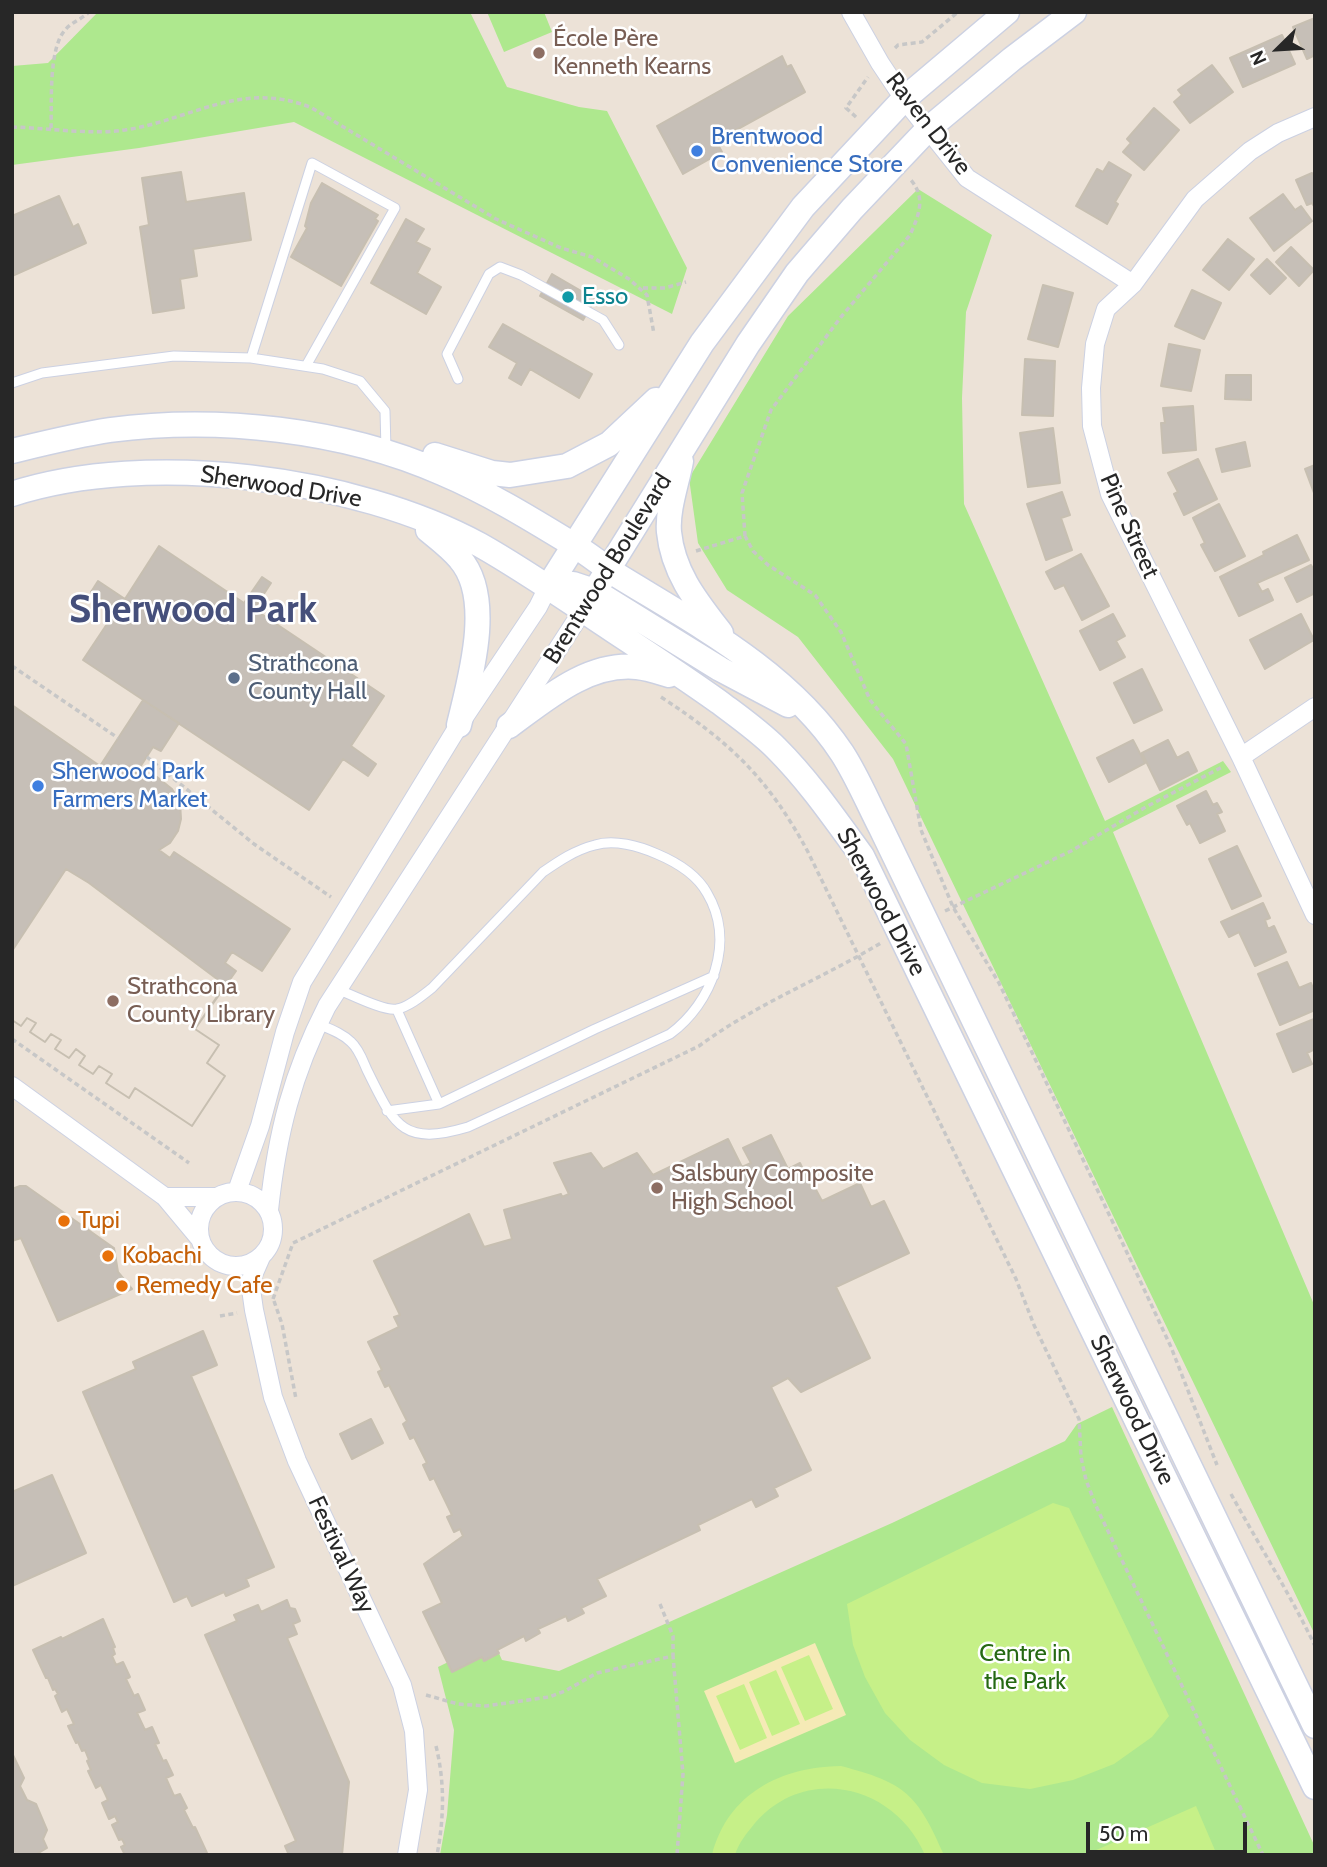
<!DOCTYPE html>
<html>
<head>
<meta charset="utf-8">
<style>
	body { margin:0 }
	#map { position:relative; width:1327px; height:1867px; overflow:hidden; background:#ece2d7; font-family:Cabin,sans-serif }
	canvas { display:block }
	.frame { position:absolute; inset:0; border:14px solid #272727; pointer-events:none }
	.north { position:absolute; left:1243px; top:14px; width:70px; height:70px; -webkit-text-stroke:5px #fff; paint-order:stroke; rotate:246deg; font-size:19px; font-weight:700; line-height:28px; text-align:center; color:#272727 }
	.north::after { content:''; display:block; margin:auto; width:24px; height:32px; background:#272727; clip-path:polygon(50% 0,100% 100%,50% 72%,0 100%) }
	.scale { position:absolute; left:1086px; top:1822px; width:161px; height:32px; box-sizing:border-box; border:4px solid #272727; border-top:0; padding-left:9px; font-size:21px; line-height:24px; white-space:nowrap; color:#272727; -webkit-text-stroke:5px #fff; paint-order:stroke }
</style>
</head>
<body>
<div id="map">
<canvas width="1327" height="1867"></canvas>
<div class="frame"></div>
<div class="north">N</div>
<div class="scale">50 m</div>
</div>
<script>
const g = document.querySelector('canvas').getContext('2d');
g.lineJoin = 'round';
function fillPath(path, color) { g.fillStyle = color; g.fill(path, 'evenodd'); }
function strokePath(path, color, width, dash) { g.strokeStyle = color; g.lineWidth = width; g.lineCap = dash ? 'butt' : 'round'; g.setLineDash(dash || []); g.stroke(path); }
function write(font, color, halo, rows, align = 'center') {
  g.font = font + ' Cabin,sans-serif'; g.lineWidth = 5; g.setLineDash([]); g.textBaseline = 'middle'; g.strokeStyle = halo; g.fillStyle = color; for (const [text, x, y, turn = 0] of rows) {
    g.save(); g.translate(x, y); g.rotate((+turn || 0) * Math.PI / 180); g.textAlign = isNaN(turn) ? turn : align; if (halo) g.strokeText(text, 0, 0); g.fillText(text, 0, 0); g.restore();
  }
}
fillPath(new Path2D(`
	M98,12H470L507,87L579,107L607,111L687,268L672,314L294,122L139,148L12,165V66L48,63Z
	M487,12H544L552,32L504,52Z
	M918,189L992,235L966,312L962,398L964,504L1105,821L1223,761L1231,772L1113,832L1315,1307V1635L893,759L798,637L727,590L698,543L689,478L788,316Z
	M1112,1407L1315,1847V1855H440L447,1815L454,1730L438,1667L493,1640L502,1660L559,1671L892,1523L1065,1441L1077,1424Z`), '#aee88e');
fillPath(new Path2D(`
	M815,1643L846,1715L735,1763L704,1691Z`), '#f5eab6');
fillPath(new Path2D(`
	M1053,1503L1069,1508L1169,1716L1152,1737L1114,1764L1073,1780L1030,1789L982,1783L944,1765L910,1740L885,1713L865,1677L853,1645L847,1604Z
	M809,1655L833,1709L805,1721L781,1667Z
	M776,1670L800,1724L772,1736L749,1682Z
	M744,1684L767,1738L740,1750L716,1696Z
	M841,1766C906,1783 917,1794 944,1855H925C896,1786 807,1763 755,1823C747,1833 739,1842 735,1855H712C728,1793 781,1767 841,1766Z
	M1196,1806L1217,1855H1085Z`), '#c6f088');
const building = new Path2D(`
	M1315,18V55L1307,59L1293,27Z
	M1282,35L1295,64L1243,87L1230,58Z
	M782,56L787,67L791,65L805,92L716,141L722,152L683,174L657,126Z
	M1212,65L1233,92L1190,123L1174,102L1182,95L1178,90Z
	M1154,108L1179,130L1144,170L1123,152L1131,143L1127,139Z
	M1109,162L1131,175L1115,202L1118,204L1107,224L1076,206L1097,169L1103,172Z
	M181,172L186,202L244,193L251,240L193,249L197,276L180,279L184,308L153,313L140,227L149,225L142,178Z
	M1312,173L1315,178V208L1312,203L1307,205L1296,180Z
	M322,183L378,215L375,219L378,221L341,286L291,257L307,228L305,226L311,203Z
	M1283,194L1295,210L1301,206L1312,221L1274,251L1250,218Z
	M59,196L73,227L78,224L86,243L12,276V216Z
	M406,219L424,229L416,242L430,249L417,273L441,287L426,314L371,283Z
	M1228,239L1254,259L1229,290L1203,270Z
	M1291,247L1314,270L1299,286L1276,262Z
	M1267,259L1286,278L1270,294L1251,275Z
	M552,274L595,299L583,320L540,296Z
	M1043,285L1073,293L1058,347L1028,339Z
	M1192,290L1221,303L1204,339L1175,326Z
	M503,324L592,374L579,398L530,369L521,385L509,378L517,363L489,347Z
	M1169,344L1200,350L1191,391L1161,386Z
	M1025,359L1055,361L1053,416L1022,415Z
	M1226,375H1251V400L1225,399Z
	M1193,406L1196,450L1163,453L1161,423H1165L1163,408Z
	M1053,428L1060,483L1028,487L1020,433Z
	M1245,442L1250,466L1222,472L1216,449Z
	M1198,459L1217,499L1184,515L1174,494L1178,492L1168,473Z
	M1315,465V492L1314,493L1305,469Z
	M1062,492L1070,515L1061,518L1072,550L1046,560L1027,504Z
	M1219,504L1245,556L1215,571L1201,545L1205,543L1193,518Z
	M1297,535L1309,560L1257,583L1262,592L1268,589L1273,600L1239,616L1220,577L1264,555L1263,552Z
	M159,546L244,603L262,577L271,583L254,609L384,696L351,746L376,764L368,776L343,759L309,810L83,660L117,609L91,592L98,581L125,599Z
	M1081,554L1109,606L1082,620L1064,585L1055,589L1046,572Z
	M1311,565L1315,572V593L1297,602L1285,578Z
	M1113,614L1125,636L1116,641L1125,657L1100,670L1080,631Z
	M1301,614L1314,640L1265,669L1250,640Z
	M1142,669L1162,710L1134,723L1114,683Z
	M143,700L179,723L161,751L153,747L135,775L157,777L172,789L180,802L181,819L178,831L170,843L159,850L170,858L174,852L290,929L262,971L232,952L225,963L236,971L195,1029L219,1045L207,1063L225,1076L192,1126L135,1088L129,1098L106,1083L112,1074L99,1066L93,1074L79,1065L85,1056L76,1049L69,1058L55,1049L61,1040L51,1034L45,1042L30,1032L36,1023L27,1018L21,1026L12,1020V705L100,766Z
	M1133,740L1145,763L1109,782L1097,758Z
	M1168,740L1177,758L1188,752L1197,771L1160,790L1142,753Z
	M1206,791L1213,805L1217,803L1222,812L1217,814L1225,831L1200,843L1190,823L1187,825L1177,806Z
	M1237,846L1261,896L1232,909L1209,859Z
	M66,869L89,883L225,985L195,1029L219,1045L207,1063L225,1076L192,1126L135,1088L129,1098L106,1083L112,1074L99,1066L93,1074L79,1065L85,1056L76,1049L69,1058L55,1049L61,1040L51,1034L45,1042L30,1032L36,1023L27,1018L21,1026L12,1020V951Z
	M1263,903L1270,918L1265,920L1268,929L1274,926L1286,952L1255,966L1239,932L1229,937L1221,922Z
	M1287,962L1299,988L1311,983L1315,993V1010L1280,1025L1258,974Z
	M1314,1019L1315,1049L1307,1053L1312,1064L1293,1072L1277,1034Z
	M771,1135L788,1169L800,1163L811,1187L814,1186L822,1201L860,1183L871,1207L884,1201L909,1253L836,1287L870,1358L801,1392L788,1378L771,1387L811,1470L774,1488L778,1496L756,1507L752,1499L698,1525L700,1530L597,1579L606,1596L581,1608L584,1613L568,1621L566,1616L538,1629L540,1633L526,1641L524,1636L497,1650L499,1653L484,1661L482,1657L452,1672L423,1612L442,1603L424,1564L463,1536L460,1529L454,1532L447,1517L452,1515L434,1478L430,1480L423,1465L427,1463L414,1437L410,1439L403,1424L407,1421L389,1385L385,1387L378,1372L382,1370L368,1342L399,1327L394,1317L400,1315L374,1261L469,1214L484,1247L512,1239L504,1210L561,1194L562,1197L569,1194L554,1163L591,1153L603,1169L637,1153L653,1175L728,1139L742,1167L751,1163L743,1148Z
	M20,1186H26L114,1248L118,1272L132,1289L58,1321L21,1238L12,1241V1189Z
	M203,1331L217,1365L191,1376L274,1567L246,1579L249,1586L226,1596L224,1592L192,1606L187,1596L174,1602L83,1392L136,1369L133,1362Z
	M371,1419L383,1443L352,1459L340,1434Z
	M52,1475L86,1553L12,1586V1492Z
	M287,1600L290,1608L295,1609L300,1621L293,1624L297,1634L287,1638L349,1782L342,1855H289L285,1846L296,1841L205,1635L237,1621L234,1615L258,1605L261,1612Z
	M103,1619L115,1647L113,1648L115,1654L112,1656L116,1665L123,1662L130,1677L126,1679L134,1696L138,1694L145,1710L137,1713L145,1730L152,1727L159,1743L155,1744L163,1761L166,1760L173,1775L166,1778L174,1796L180,1794L187,1808L184,1810L193,1828L195,1827L207,1853L202,1855H125L121,1847L125,1845L122,1839L119,1840L112,1825L118,1822L115,1816L109,1819L102,1803L108,1800L101,1785L96,1788L88,1771L91,1770L87,1761L89,1760L85,1750L82,1751L78,1742L76,1743L68,1726L74,1724L67,1709L62,1712L55,1696L58,1694L55,1689L53,1690L48,1678H46L33,1650L61,1637L62,1639Z
	M12,1753L24,1778L20,1786L27,1800L36,1804L47,1830L43,1839L47,1848L35,1855H12Z`);
fillPath(building, '#c6bfb7');
strokePath(building, '#c7bfb1', 2);
const lane = new Path2D(`
	M251,358L312,163L395,208L306,366
	M458,379L447,354L489,274L500,267L521,275L603,320L619,345
	M12,383L42,373L174,356L251,358L323,369L360,381L385,411L386,450
	M397,1010L439,1104
	M318,1024C330,1029 342,1033 351,1042C359,1049 363,1061 367,1070C394,1124 401,1147 468,1127L670,1034C712,1003 736,942 707,893C697,875 676,862 657,854C639,846 614,839 595,845C575,850 559,861 543,872L432,988C423,995 409,1007 397,1009C385,1012 350,994 337,989
	M387,1111L439,1104L595,1029L714,976`);
const street = new Path2D(`
	M851,12L880,63L904,99L967,178L1133,284
	M1315,117L1278,133L1250,151L1195,199L1133,284L1106,309L1095,344L1091,388L1092,426L1110,494L1241,757L1315,915
	M1241,757L1315,707
	M12,1086L165,1197L200,1239
	M237,1191L260,1126L285,1032L302,982L459,725L538,607L548,587
	M199 1229a37 37 0 1 1 74 0a37 37 0 1 1-74 0Z
	M165,1197H214
	M269,1210C277,1134 292,1074 327,1006L583,610
	M261,1257L250,1282L254,1310L273,1397L297,1461L402,1685L414,1731L418,1790L407,1855`);
const secondary = new Path2D(`
	M12,451C45,443 77,435 110,430C217,416 343,429 442,473C487,492 531,519 572,544C589,554 604,567 620,577C700,626 789,673 842,753C857,776 868,803 881,828L1315,1726
	M435,455L492,473L510,475L567,466L609,444L656,400
	M681,461C677,483 667,510 669,532C673,573 697,602 721,633
	M12,494C149,450 355,477 480,545C526,571 570,602 614,631C649,654 684,677 719,702C739,717 759,731 776,748C809,781 835,819 862,856L1315,1787
	M428,530C439,539 451,548 460,559C494,598 470,679 459,725
	M548,587L702,343L803,207L904,99L1007,12
	M548,587L573,584L594,591L720,669L788,705
	M583,610L748,344L797,273L852,209L928,129L1012,59L1074,12
	M509,726C546,699 588,662 637,667C648,668 659,672 669,675`);
strokePath(lane, '#ccd1e2', 11);
strokePath(street, '#ccd1e2', 20);
strokePath(secondary, '#ccd1e2', 27);
strokePath(new Path2D(`
	M895,48L898,45L922,42L958,12
	M856,117L846,108L868,77
	M12,127C49,128 89,135 125,130C191,120 242,79 312,108L496,219L561,248L592,257L629,279L647,295L654,334
	M51,128C52,103 48,47 66,29C72,22 82,19 89,12
	M643,288H665L686,282
	M745,536L742,493L771,410L841,317L910,235C919,215 926,198 911,180
	M696,551L745,536L753,551L768,565L815,595L841,632L870,700L906,744L921,830L953,907L999,983L1116,1229L1171,1347L1217,1465
	M12,666L118,738
	M661,697C731,743 768,778 808,852L1016,1279L1034,1325L1079,1419L1081,1457L1086,1480L1096,1506L1263,1855
	M147,757L254,844L331,897
	M945,911L1071,851L1144,808L1224,766
	M12,1039L189,1163
	M273,1299L293,1243L699,1046C756,1004 821,979 881,943
	M274,1301L282,1324L296,1399
	M220,1316L237,1313
	M1231,1494C1259,1545 1290,1594 1315,1646
	M660,1604L673,1636V1656
	M426,1695L458,1704L486,1706L549,1697L565,1691L597,1673L673,1656L683,1774L677,1855
	M436,1746C445,1783 444,1818 437,1855`), '#c7c7c7', 3.5, [5, 3.5]);
strokePath(lane, '#fff', 9);
strokePath(street, '#fff', 18);
strokePath(secondary, '#fff', 24);
for (const [x, y, r, color] of [
	[539,53,7,"#8d6e63"],
	[697,151,7,"#3f7fe0"],
	[568,297,7,"#0f9aa8"],
	[234,678,7,"#5c6f8a"],
	[38,786,7,"#3f7fe0"],
	[113,1001,7,"#8d6e63"],
	[657,1188,7,"#8d6e63"],
	[64,1221,7,"#e8710a"],
	[108,1256,7,"#e8710a"],
	[122,1286,7,"#e8710a"]
]) { const dot = new Path2D(); dot.arc(x, y, r, 0, 2 * Math.PI); g.fillStyle = color; g.fill(dot); strokePath(dot, '#fff', 2.5); }
write('24px', '#785e54', '#fff', [
	["École Père",553,39],
	["Kenneth Kearns",553,67],
	["Strathcona",127,987],
	["County Library",127,1015],
	["Salsbury Composite",671,1174],
	["High School",671,1202]
], 'left');
write('24px', '#272727', '#fff', [
	["Raven Drive",928,124,52],
	["Sherwood Drive",281,487,9],
	["Pine Street",1129,526,66],
	["Brentwood Boulevard",608,569,-58],
	["Sherwood Drive",881,902,62],
	["Sherwood Drive",1132,1410,64],
	["Festival Way",341,1555,65]
]);
write('24px', '#366cbe', '#fff', [
	["Brentwood",711,137],
	["Convenience Store",711,165],
	["Sherwood Park",52,772],
	["Farmers Market",52,800]
], 'left');
write('24px', '#0d838f', '#fff', [
	["Esso",582,297]
], 'left');
write('24px', '#4e5e75', '#fff', [
	["Strathcona",248,664],
	["County Hall",248,692]
], 'left');
write('24px', '#c56008', '#fff', [
	["Tupi",78,1221],
	["Kobachi",122,1256],
	["Remedy Cafe",136,1286]
], 'left');
write('24px', '#266913', '#fff', [
	["Centre in",1025,1654],
	["the Park",1025,1682]
]);
write('bold 38px', '#454f7b', '#fff', [
	["Sherwood Park",193,611]
]);
</script>
</body>
</html>
